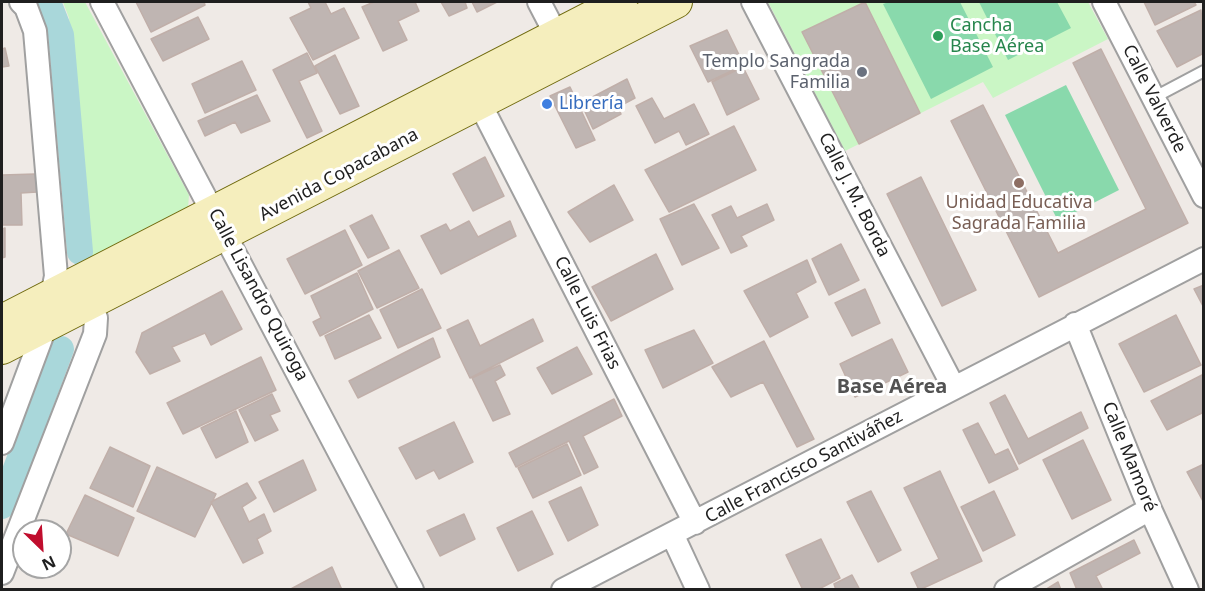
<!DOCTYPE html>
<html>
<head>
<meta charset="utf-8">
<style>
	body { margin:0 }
	#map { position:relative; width:1205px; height:591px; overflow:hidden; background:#efeae6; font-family:"Noto Sans",sans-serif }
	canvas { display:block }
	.frame { position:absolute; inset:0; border:3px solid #1f1f1f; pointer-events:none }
	.north { position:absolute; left:12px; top:519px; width:60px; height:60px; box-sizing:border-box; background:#fff; border:2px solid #a5a5a5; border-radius:50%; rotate:155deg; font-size:16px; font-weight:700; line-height:24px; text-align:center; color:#1f1f1f }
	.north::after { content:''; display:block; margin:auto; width:21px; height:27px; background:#c00d2d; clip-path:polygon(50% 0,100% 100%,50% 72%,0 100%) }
</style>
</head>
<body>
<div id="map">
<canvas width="1205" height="591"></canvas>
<div class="frame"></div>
<div class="north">N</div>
</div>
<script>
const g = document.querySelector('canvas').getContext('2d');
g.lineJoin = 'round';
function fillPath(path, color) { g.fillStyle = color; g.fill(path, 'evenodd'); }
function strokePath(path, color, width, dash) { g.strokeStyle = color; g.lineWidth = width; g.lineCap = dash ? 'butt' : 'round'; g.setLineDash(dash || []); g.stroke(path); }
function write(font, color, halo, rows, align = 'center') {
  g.font = font + ' "Noto Sans",sans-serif'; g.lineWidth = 6; g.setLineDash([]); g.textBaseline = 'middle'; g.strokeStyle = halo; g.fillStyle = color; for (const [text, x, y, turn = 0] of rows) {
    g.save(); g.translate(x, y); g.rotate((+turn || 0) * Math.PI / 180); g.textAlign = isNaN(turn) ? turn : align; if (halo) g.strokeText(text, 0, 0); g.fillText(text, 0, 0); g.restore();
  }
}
fillPath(new Path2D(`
	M63,2H85L189,195L188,209L92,257L69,18Z
	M768,2H1088L1108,39L993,98L983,82L845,151Z`), '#caf6c5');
fillPath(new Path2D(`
	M889,2H960L993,67L931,99L883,4Z
	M979,2H1057L1071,28L1008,60Z
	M1066,85L1119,190L1058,221L1005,115Z`), '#89d9ac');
strokePath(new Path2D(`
	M48,2L61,35L80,252
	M2,506L61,349`), '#a9d7da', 26);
const building = new Path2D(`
	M136,2H204L205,5L151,32Z
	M308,2H325L331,14L344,8L359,38L313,60L290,18L311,8Z
	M374,2H415L419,11L398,21L407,40L383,51L362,7Z
	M441,2H465L467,8L449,16Z
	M472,2H497L477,12Z
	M865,2L920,113L859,144L802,32Z
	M1144,2H1194L1196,5L1155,25Z
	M1201,10L1204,53L1177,67L1157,31Z
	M198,17L209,39L163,61L151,39Z
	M727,30L744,65L708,82L690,46Z
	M5,48L9,66L2,67V49Z
	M1101,49L1188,223L1039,297L951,121L983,105L1058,253L1146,209L1073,63Z
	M307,53L317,73L299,81L322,131L307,138L273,70Z
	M335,55L359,106L340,114L315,66Z
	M242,61L256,90L205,113L192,84Z
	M743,67L759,99L727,115L712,82Z
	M627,79L635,98L618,107L621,114L593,129L581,103Z
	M570,87L595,140L576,148L550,96Z
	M257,95L270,121L241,133L235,122L205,136L198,121Z
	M652,98L664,119L694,104L709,134L686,145L679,131L655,143L636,106Z
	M734,126L756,170L669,212L645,170Z
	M485,157L504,196L473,211L453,174Z
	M35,174L37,192L21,193L22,225H2V175Z
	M921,177L976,290L942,306L887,194Z
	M614,185L633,220L590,242L568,212Z
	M694,204L719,248L682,265L660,219Z
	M767,204L774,220L741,236L747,246L731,253L712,215L731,206L737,218Z
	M372,215L389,248L368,258L350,226Z
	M469,221L478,237L510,221L516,236L441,274L421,236L446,224L450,231Z
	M5,228V257L2,258V229Z
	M345,230L362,265L305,294L287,259Z
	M841,244L859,280L829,295L812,259Z
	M399,250L419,288L377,308L358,271Z
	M656,254L673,289L611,321L592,287Z
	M807,260L816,282L796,293L808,317L770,337L744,291Z
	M357,273L373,309L320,336L313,322L321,318L311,296Z
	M1204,285V308L1194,289Z
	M422,289L441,328L398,348L380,310Z
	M865,289L880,323L852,336L835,303Z
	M222,291L242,329L211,345L205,333L172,347L180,361L150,374L136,352L142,333Z
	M369,315L381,338L335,359L325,336Z
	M1176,315L1201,365L1144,392L1119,344Z
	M533,319L543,341L470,378L447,330L468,320L480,346Z
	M694,330L713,363L663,388L645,350Z
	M433,338L440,357L358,398L349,381Z
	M892,339L908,372L855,397L840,364Z
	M764,341L814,439L797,447L763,382L731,397L712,367Z
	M577,347L592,374L552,394L537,368Z
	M261,357L276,390L183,434L167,403Z
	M500,365L505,375L495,381L510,414L493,421L472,378Z
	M1204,374V412L1167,430L1151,401Z
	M272,394L280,411L270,415L278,430L255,441L239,410Z
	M1005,395L1028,439L1081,412L1088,428L1019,464L990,403Z
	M614,399L622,416L583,436L598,467L584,474L569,441L516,467L509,453Z
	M236,411L248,442L216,458L201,428Z
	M454,422L473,462L439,479L434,470L416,479L399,448Z
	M978,423L995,455L1008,449L1018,469L989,483L963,430Z
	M1083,440L1111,500L1072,519L1043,460Z
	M567,444L581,475L533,498L518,468Z
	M110,447L150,466L133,507L90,488Z
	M303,460L316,490L274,512L259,482Z
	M1204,464V503L1187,472Z
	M157,467L216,494L195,537L137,511Z
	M940,471L982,561L919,590L911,573L939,559L904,488Z
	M247,483L256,498L242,507L249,522L264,514L271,531L257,539L263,553L243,563L211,502Z
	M581,487L598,525L568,541L549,502Z
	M871,491L901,550L878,562L847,502Z
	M994,491L1015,535L983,551L961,507Z
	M85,495L134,518L118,556L66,534Z
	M532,511L553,554L518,571L497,528Z
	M464,514L475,539L440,556L427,531Z
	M821,539L840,578L817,590H803L786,555Z
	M1134,540L1140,553L1096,576L1103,590H1077L1070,573Z
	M332,567L342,590H289Z
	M852,575L860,590H836L834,584Z
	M1058,582L1061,590H1045Z`);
fillPath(building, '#bfb5b2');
strokePath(building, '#c0afa9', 1.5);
const lane = new Path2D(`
	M1153,98L1204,71`);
const street = new Path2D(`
	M102,2L412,590
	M539,2L563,48
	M753,2L954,388
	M1104,2L1204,196
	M479,102L695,523
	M1075,324L1150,509L1187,590
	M2,443L46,325L56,276L35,31L26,7L21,2
	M672,534L698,590
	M2,573L95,334L96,318L82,289
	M563,590L1204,259
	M1006,590L1150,509`);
const secondary = new Path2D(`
	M2,321L621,2
	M2,348L676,2`);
strokePath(lane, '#a0a0a0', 14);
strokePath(street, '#a0a0a0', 26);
strokePath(secondary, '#6f690c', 34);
strokePath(lane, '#fff', 10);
strokePath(street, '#fff', 22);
strokePath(secondary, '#f5eebd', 32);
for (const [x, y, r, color] of [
	[938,36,6,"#2e9e5b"],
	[862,72,6,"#6b7280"],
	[547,104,6,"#3f7fe0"],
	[1019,183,6,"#8d6e63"]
]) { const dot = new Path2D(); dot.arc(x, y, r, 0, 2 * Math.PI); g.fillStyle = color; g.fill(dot); strokePath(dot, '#fff', 2); }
write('18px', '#27864d', '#fff', [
	["Cancha",950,26],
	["Base Aérea",950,47]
], 'left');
write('18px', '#5b616d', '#fff', [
	["Templo Sangrada",850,62],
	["Familia",850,83]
], 'right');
write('18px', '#1f1f1f', '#fff', [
	["Calle Valverde",1154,99,63],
	["Avenida Copacabana",339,175,-28],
	["Calle J. M. Borda",854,195,63],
	["Calle Lisandro Quiroga",258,295,62],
	["Calle Luis Frias",587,313,63],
	["Calle Mamoré",1129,457,68],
	["Calle Francisco Santiváñez",804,467,-28]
]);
write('18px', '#366cbe', '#fff', [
	["Librería",559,104]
], 'left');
write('18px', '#785e54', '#fff', [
	["Unidad Educativa",1019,203],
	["Sagrada Familia",1019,224]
]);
write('bold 20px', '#525252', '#fff', [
	["Base Aérea",892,387]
]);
</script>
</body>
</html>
